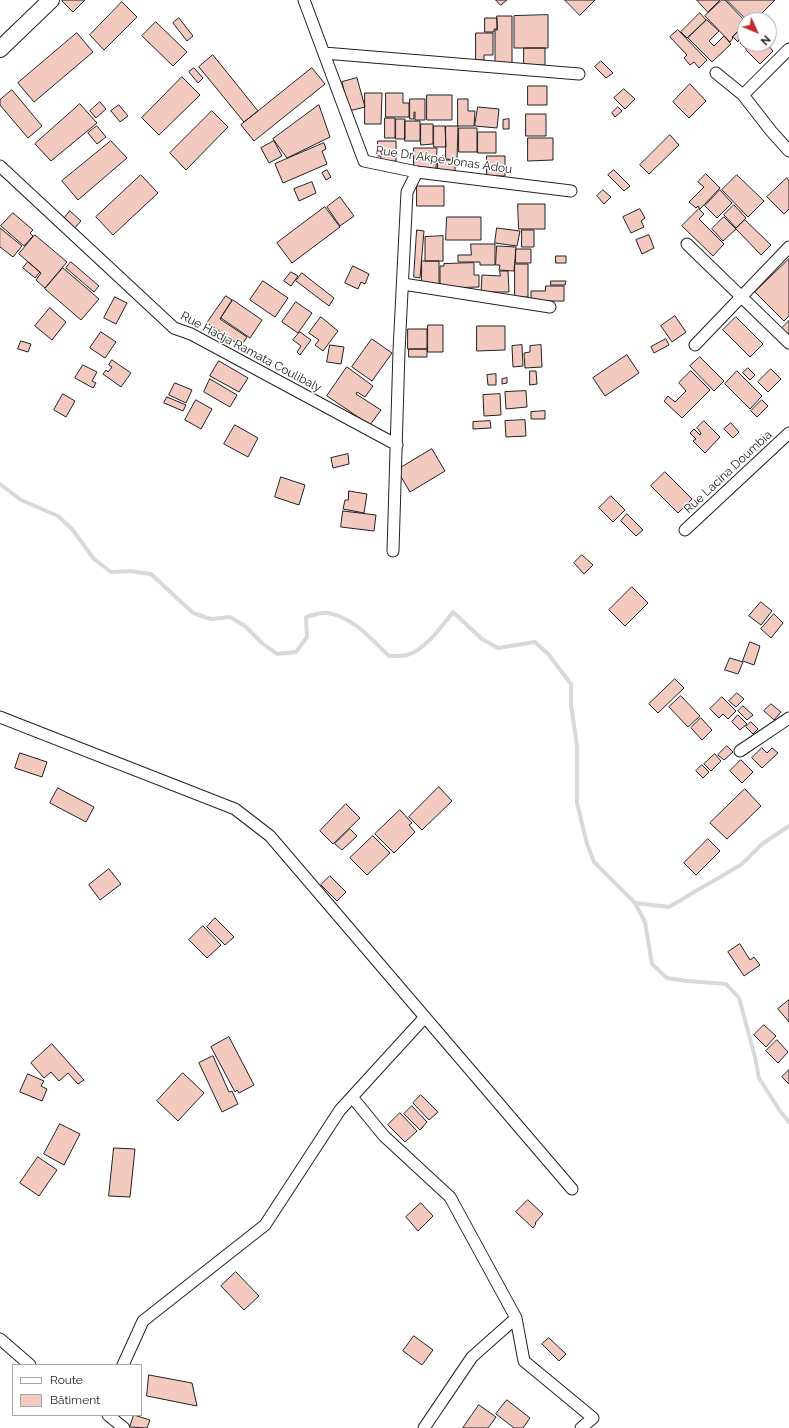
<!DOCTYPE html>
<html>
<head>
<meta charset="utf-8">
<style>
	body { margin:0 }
	#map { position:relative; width:789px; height:1428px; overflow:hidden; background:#fff; font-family:Raleway,sans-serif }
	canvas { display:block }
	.legend { position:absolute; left:12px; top:1364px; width:130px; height:52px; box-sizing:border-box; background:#fff; border:1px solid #a7a7a7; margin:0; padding:5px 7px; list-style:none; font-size:12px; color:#222 }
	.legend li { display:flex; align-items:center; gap:8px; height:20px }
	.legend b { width:20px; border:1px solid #a7a7a7 }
	.north { position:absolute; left:737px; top:12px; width:40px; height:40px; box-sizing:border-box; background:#fff; border:1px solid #a7a7a7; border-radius:50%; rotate:134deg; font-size:11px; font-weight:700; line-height:16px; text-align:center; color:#222 }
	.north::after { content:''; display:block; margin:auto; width:14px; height:18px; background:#c62828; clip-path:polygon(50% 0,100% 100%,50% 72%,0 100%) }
</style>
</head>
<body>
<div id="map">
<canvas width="789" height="1428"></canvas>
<ul class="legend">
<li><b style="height:5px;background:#fff"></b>Route</li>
<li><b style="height:11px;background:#f3c9c0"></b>Bâtiment</li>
</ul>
<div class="north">N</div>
</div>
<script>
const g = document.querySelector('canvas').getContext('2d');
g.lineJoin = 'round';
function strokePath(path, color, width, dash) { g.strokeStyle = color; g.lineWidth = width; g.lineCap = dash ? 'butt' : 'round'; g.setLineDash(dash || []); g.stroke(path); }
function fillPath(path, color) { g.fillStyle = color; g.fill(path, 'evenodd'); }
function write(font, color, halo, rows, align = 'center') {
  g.font = font + ' Raleway,sans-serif'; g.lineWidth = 3; g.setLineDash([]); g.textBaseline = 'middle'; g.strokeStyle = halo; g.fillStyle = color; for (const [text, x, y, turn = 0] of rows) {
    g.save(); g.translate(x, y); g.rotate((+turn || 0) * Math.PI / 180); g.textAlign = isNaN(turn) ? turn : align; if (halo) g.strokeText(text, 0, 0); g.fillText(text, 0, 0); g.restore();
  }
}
strokePath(new Path2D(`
	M0,484L21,500L58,516L72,529L94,559L111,572L130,571L151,574L193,613L211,619L230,617L245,626L262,643L277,654L296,652L307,637L306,617C313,615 322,612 328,613C353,617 371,639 389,656C395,656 402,656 407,655C424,651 443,625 453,612L482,639L498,648L535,642L549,655L571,684V704L577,746V803L587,844L594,862L635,903L645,922L652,964L667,978L687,981L726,984L739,998L755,1057L759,1078L780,1111L789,1122
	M635,903L669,907L742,864L762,844L789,826`), '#d9d9d9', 4);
const building = new Path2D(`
	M64,0H85L73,12L62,1Z
	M496,0H507L501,5Z
	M565,0H595L580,15Z
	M697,0H720L708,12Z
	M722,0H725L745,21V25L732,37L733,38L730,42L705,16Z
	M727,0H775L755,20H747Z
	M122,2L137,17L104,50L90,35Z
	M700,13L706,20L687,38L681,32Z
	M548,15V48H514V16Z
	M497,16H512V65H495V30H497Z
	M179,18L193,36L187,41L173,23Z
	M485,18H497V29H494V32H485Z
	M707,20L719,31L709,41L714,46L724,36L731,44L712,62L688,38Z
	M156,22L187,52L173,66L142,36Z
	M745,25V44H750L746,49L740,43L743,41L740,37L738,42L733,37Z
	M678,30L707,60L699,68L694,62L690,65L684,58L687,55L670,37Z
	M77,33L93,52L34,102L18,83Z
	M476,33H493V55H484V60H476Z
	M752,44H767L773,51L760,64L746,50Z
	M524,48H545V65H524Z
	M213,55L258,111L244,122L199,67Z
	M601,61L613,73L606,78L595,67Z
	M194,68L203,78L198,83L189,72Z
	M312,68L325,84L254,141L241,125Z
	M182,77L200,95L159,135L142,118Z
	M357,78L365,107L349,111L342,82Z
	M690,84L706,101L689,118L673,102Z
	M528,86H547V105H528Z
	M624,89L635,99L625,109L614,98Z
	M12,90L42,126L28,138L0,105V100Z
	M365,93H382L381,124H365Z
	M386,93H403V103H409V117H386Z
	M427,95H452V120H427Z
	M410,99H425V120H415V112H414V119H410Z
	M458,99H468V111H475L474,126H458Z
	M100,102L106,109L96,118L90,111Z
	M80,104L97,123L51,161L35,144Z
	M119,105L128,116L120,122L111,111Z
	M319,105L330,137L287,158L273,139Z
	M478,107L499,109L497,128L475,126Z
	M618,107L622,111L615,117L612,113Z
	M212,111L228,127L186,170L170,153Z
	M526,114H546V136H526Z
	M385,118H395V138H385Z
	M396,119H405V139H396Z
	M509,119V129H503V120Z
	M405,121H420V141H405Z
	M421,124H433V144L421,145Z
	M97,126L106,137L97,144L88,133Z
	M434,126H445L446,147H434Z
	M446,126H458L457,160L446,159Z
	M459,128H477V152H459Z
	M478,132H496V153H478Z
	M670,135L679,145L649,174L640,165Z
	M528,138H553V160L528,161Z
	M111,141L127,158L78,200L62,181Z
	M274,141L282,156L269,163L261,148Z
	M378,141H396V161L380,162L381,156H378Z
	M324,143L326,149L322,151L327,164L283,183L275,164Z
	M414,148H437L436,169H414Z
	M487,156H505V176H487Z
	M438,160H455V171H438Z
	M327,170L331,177L326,180L322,173Z
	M614,170L630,186L624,191L608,175Z
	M706,174L720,188L700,209L698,206L696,208L689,202L704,187L698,182Z
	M141,175L158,193L113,235L96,217Z
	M737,175L764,201L748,217L722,190Z
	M787,178L789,181V209L784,214L767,197Z
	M312,182L316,193L299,201L294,189Z
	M417,186H444V206H417Z
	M603,190L611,197L604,204L597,196Z
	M720,190L732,203L717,218L705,206Z
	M340,197L354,216L340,226L327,207Z
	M518,204H545V229H519Z
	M734,205L746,218L736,228L724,215Z
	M325,207L340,227L292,263L277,243Z
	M640,209L645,218L641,221L644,227L631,233L623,217Z
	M699,209L704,214L699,219L724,244L713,256L682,226Z
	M70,211L81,221L73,230L62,221Z
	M13,213L33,230L30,233L33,236L24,246L1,226Z
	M447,217H481V240H446Z
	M724,217L736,229L723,241L712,229Z
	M745,220L771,245L761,255L736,229Z
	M0,228L22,246L13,257L0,247Z
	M497,228L520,231L517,246L495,243Z
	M417,230L424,231L420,278L414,277Z
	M522,230H534V247H522Z
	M35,235L67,262L45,288L36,280L41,273L19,254Z
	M649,235L654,248L642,254L636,240Z
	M443,236V261H425V237Z
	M471,244H495V265H480V262H458V255H471Z
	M497,246L516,247L514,271L499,270L500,265H496Z
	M516,249H531V263H516Z
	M556,256H566V263H556Z
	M789,259V316L784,321L755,292Z
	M422,261H439V284H422Z
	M28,262L40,272L35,278L23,268Z
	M71,262L99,286L94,292L66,268Z
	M474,263V275H479V287L440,288V266H444V264Z
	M515,264H528V297H515Z
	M353,266L369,274L365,284L361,282L358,289L345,283Z
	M63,268L99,299L81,320L45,289Z
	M500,271H508L509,292H481L482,275L500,276Z
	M291,272L298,276L291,286L284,281Z
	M302,273L334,298L329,306L296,281Z
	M263,281L288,298L275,317L250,300Z
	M551,281H566L565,285H551Z
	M546,286H564V301H531V291H545Z
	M226,296L232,300L220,319L247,337L241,346L207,323Z
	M115,297L127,303L116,324L104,318Z
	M233,300L262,320L250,338L221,318Z
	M296,302L312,313L298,333L282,322Z
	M50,308L66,322L52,340L35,326Z
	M675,316L686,332L672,342L661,326Z
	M321,317L338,331L323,351L315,345L319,340L309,333Z
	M736,317L763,344L750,357L723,330Z
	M789,321V339L780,330Z
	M428,325H443V352H428Z
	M477,326H505V350L477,351Z
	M408,329H427V349H408Z
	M101,332L116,342L105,358L90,348Z
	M300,332L311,340L300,355L297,352L301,346L293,340Z
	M372,339L392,353L372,381L352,367Z
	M666,339L669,345L654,353L651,347Z
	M21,341L31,344L28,352L18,349Z
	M330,345L344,347L341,364L327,362Z
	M522,345L523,366L513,367L512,346Z
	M541,345L542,367L525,368L524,353L530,352V346Z
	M409,349H427V357H409Z
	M627,355L639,373L605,396L593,378Z
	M700,357L724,381L714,391L690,366Z
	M112,360L131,373L121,387L103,374L106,370L108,372L112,367L109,365Z
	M219,361L248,378L239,392L210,376Z
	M83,365L97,372L92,381L96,383L93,388L75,378Z
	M347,367L373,386L365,397L357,392L356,394L381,410L370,425L327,396Z
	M748,368L755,375L750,380L743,373Z
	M771,369L781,379L768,392L758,382Z
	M530,371H536L537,384L530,385Z
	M691,371L710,390L682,418L664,401L668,396L675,402L686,391L679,383Z
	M737,371L762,396L750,409L725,384Z
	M496,374V385H488L487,375Z
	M507,378V383L502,384V379Z
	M210,379L237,395L230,407L204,392Z
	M175,383L192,390L186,403L169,395Z
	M526,391L527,407L506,409L505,392Z
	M63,394L75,401L66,417L54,410Z
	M500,394L501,415L484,416L483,395Z
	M167,397L186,405L183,411L164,403Z
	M196,400L212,409L201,429L185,420Z
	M762,400L768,406L757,417L751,411Z
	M545,411V419H531V412Z
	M525,420L526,436L506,437L505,421Z
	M490,421L491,428L473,429V422Z
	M704,421L720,437L705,453L693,441L696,439L690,433L694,429L700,435L701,433L697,428Z
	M731,423L739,432L733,438L724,429Z
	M235,425L258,438L248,457L224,444Z
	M432,449L445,471L410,492L397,470Z
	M348,454L349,464L333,468L331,458Z
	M665,472L692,499L678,513L651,486Z
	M281,477L305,485L299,505L275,497Z
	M349,491L367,494L364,513L343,509L345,500H348Z
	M611,496L625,510L613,522L599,508Z
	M343,511L376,515L374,531L341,527Z
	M627,514L643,530L636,536L621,521Z
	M582,555L593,565L584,574L574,563Z
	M632,587L648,603L625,626L609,610Z
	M761,602L772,611L761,625L749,616Z
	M774,614L783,623L771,638L761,629Z
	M750,642L760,646L754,665L743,661Z
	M730,658L743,662L738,674L725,670Z
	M675,679L684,688L658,713L649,704Z
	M737,693L744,699L736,707L729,701Z
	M681,696L700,716L688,727L669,707Z
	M722,697L736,711L728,719L723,714L719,718L710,709Z
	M771,704L781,712L774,720L764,711Z
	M743,706L753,715L747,720L738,711Z
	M738,715L747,724L740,730L732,722Z
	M701,718L712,730L702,740L691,728Z
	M751,722L758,729L753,734L746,727Z
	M727,746L733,752L724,760L718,755Z
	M762,748L767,753L772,748L778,753L762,768L752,758Z
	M20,753L47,762L42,777L15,768Z
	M715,754L721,761L711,771L704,764Z
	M741,760L753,772L742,783L730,771Z
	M702,765L709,772L703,778L696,771Z
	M439,787L452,801L422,830L409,817Z
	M58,788L94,807L86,822L50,803Z
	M745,789L761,806L727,839L710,823Z
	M346,804L360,818L333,844L320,831Z
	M400,810L412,823L409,825L415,832L394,853L375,834Z
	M350,829L357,836L342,850L335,844Z
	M373,836L390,853L367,875L350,858Z
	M708,839L720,851L696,875L684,863Z
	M109,869L121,884L100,900L89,885Z
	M330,876L346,892L337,901L321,885Z
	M215,918L234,937L225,945L207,927Z
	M203,926L221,945L207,958L189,940Z
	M740,944L750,960L754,957L760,965L744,976L728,952Z
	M789,1000V1022L778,1009Z
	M764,1025L776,1036L766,1047L754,1035Z
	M229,1037L254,1085L239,1093L237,1090L235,1092L211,1047Z
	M777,1040L788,1052L778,1063L766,1051Z
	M52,1044L84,1080L78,1084L68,1073L59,1081L51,1072L44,1078L31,1063Z
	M213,1056L229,1092L232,1091L238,1104L222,1112L199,1063Z
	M789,1070V1084L782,1077Z
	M183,1073L204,1093L178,1121L157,1101Z
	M28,1074L44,1081L41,1086L47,1089L42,1101L20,1092Z
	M421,1095L438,1112L429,1120L413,1103Z
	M412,1106L427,1122L420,1130L404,1114Z
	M400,1113L417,1131L405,1142L388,1125Z
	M60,1124L80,1134L64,1165L44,1154Z
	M114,1148L135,1149L130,1197L109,1196Z
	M38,1157L57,1170L39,1196L20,1183Z
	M528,1200L543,1214L535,1223L536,1224L533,1228L516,1212Z
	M421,1203L433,1216L418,1231L406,1217Z
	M236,1272L259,1296L244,1310L221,1286Z
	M414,1336L433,1350L422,1365L403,1351Z
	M549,1338L566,1354L559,1361L542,1344Z
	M149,1375L192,1383L197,1406L147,1396Z
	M507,1400L530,1418L523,1428H514L496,1414Z
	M479,1405L496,1417L488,1428H463Z
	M134,1415L150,1420L147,1428L130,1427Z`);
fillPath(building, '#f3c9c0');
strokePath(building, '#222', 1);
const street = new Path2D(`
	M304,0L364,161L417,172L571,191
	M324,53L579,74
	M716,73L743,95L771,131L789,151
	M743,95L789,49
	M0,166L174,328L191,334L397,445
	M687,244L789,343
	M403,284L550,307
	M695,345L789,247
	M685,530L789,433
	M393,551L399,351L407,192L417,172
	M0,717L235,809L270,836L572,1189
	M740,751L789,718
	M352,1097L384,1136L450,1197L516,1318L524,1361L593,1418L581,1428
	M0,1339L30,1365
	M123,1365L143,1321L265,1225L340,1110L425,1017
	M108,1415L124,1428
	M424,1428L472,1357L516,1318`);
const secondary = new Path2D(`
	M0,49L51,0`);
strokePath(street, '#222', 13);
strokePath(secondary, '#222', 18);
strokePath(street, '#fff', 11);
strokePath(secondary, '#fff', 16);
write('12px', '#222', '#fff', [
	["Rue Dr Akpé Jonas Adou",444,160,8],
	["Rue Hadja Ramata Coulibaly",251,352,28],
	["Rue Lacina Doumbia",728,472,-43]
]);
</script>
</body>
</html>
